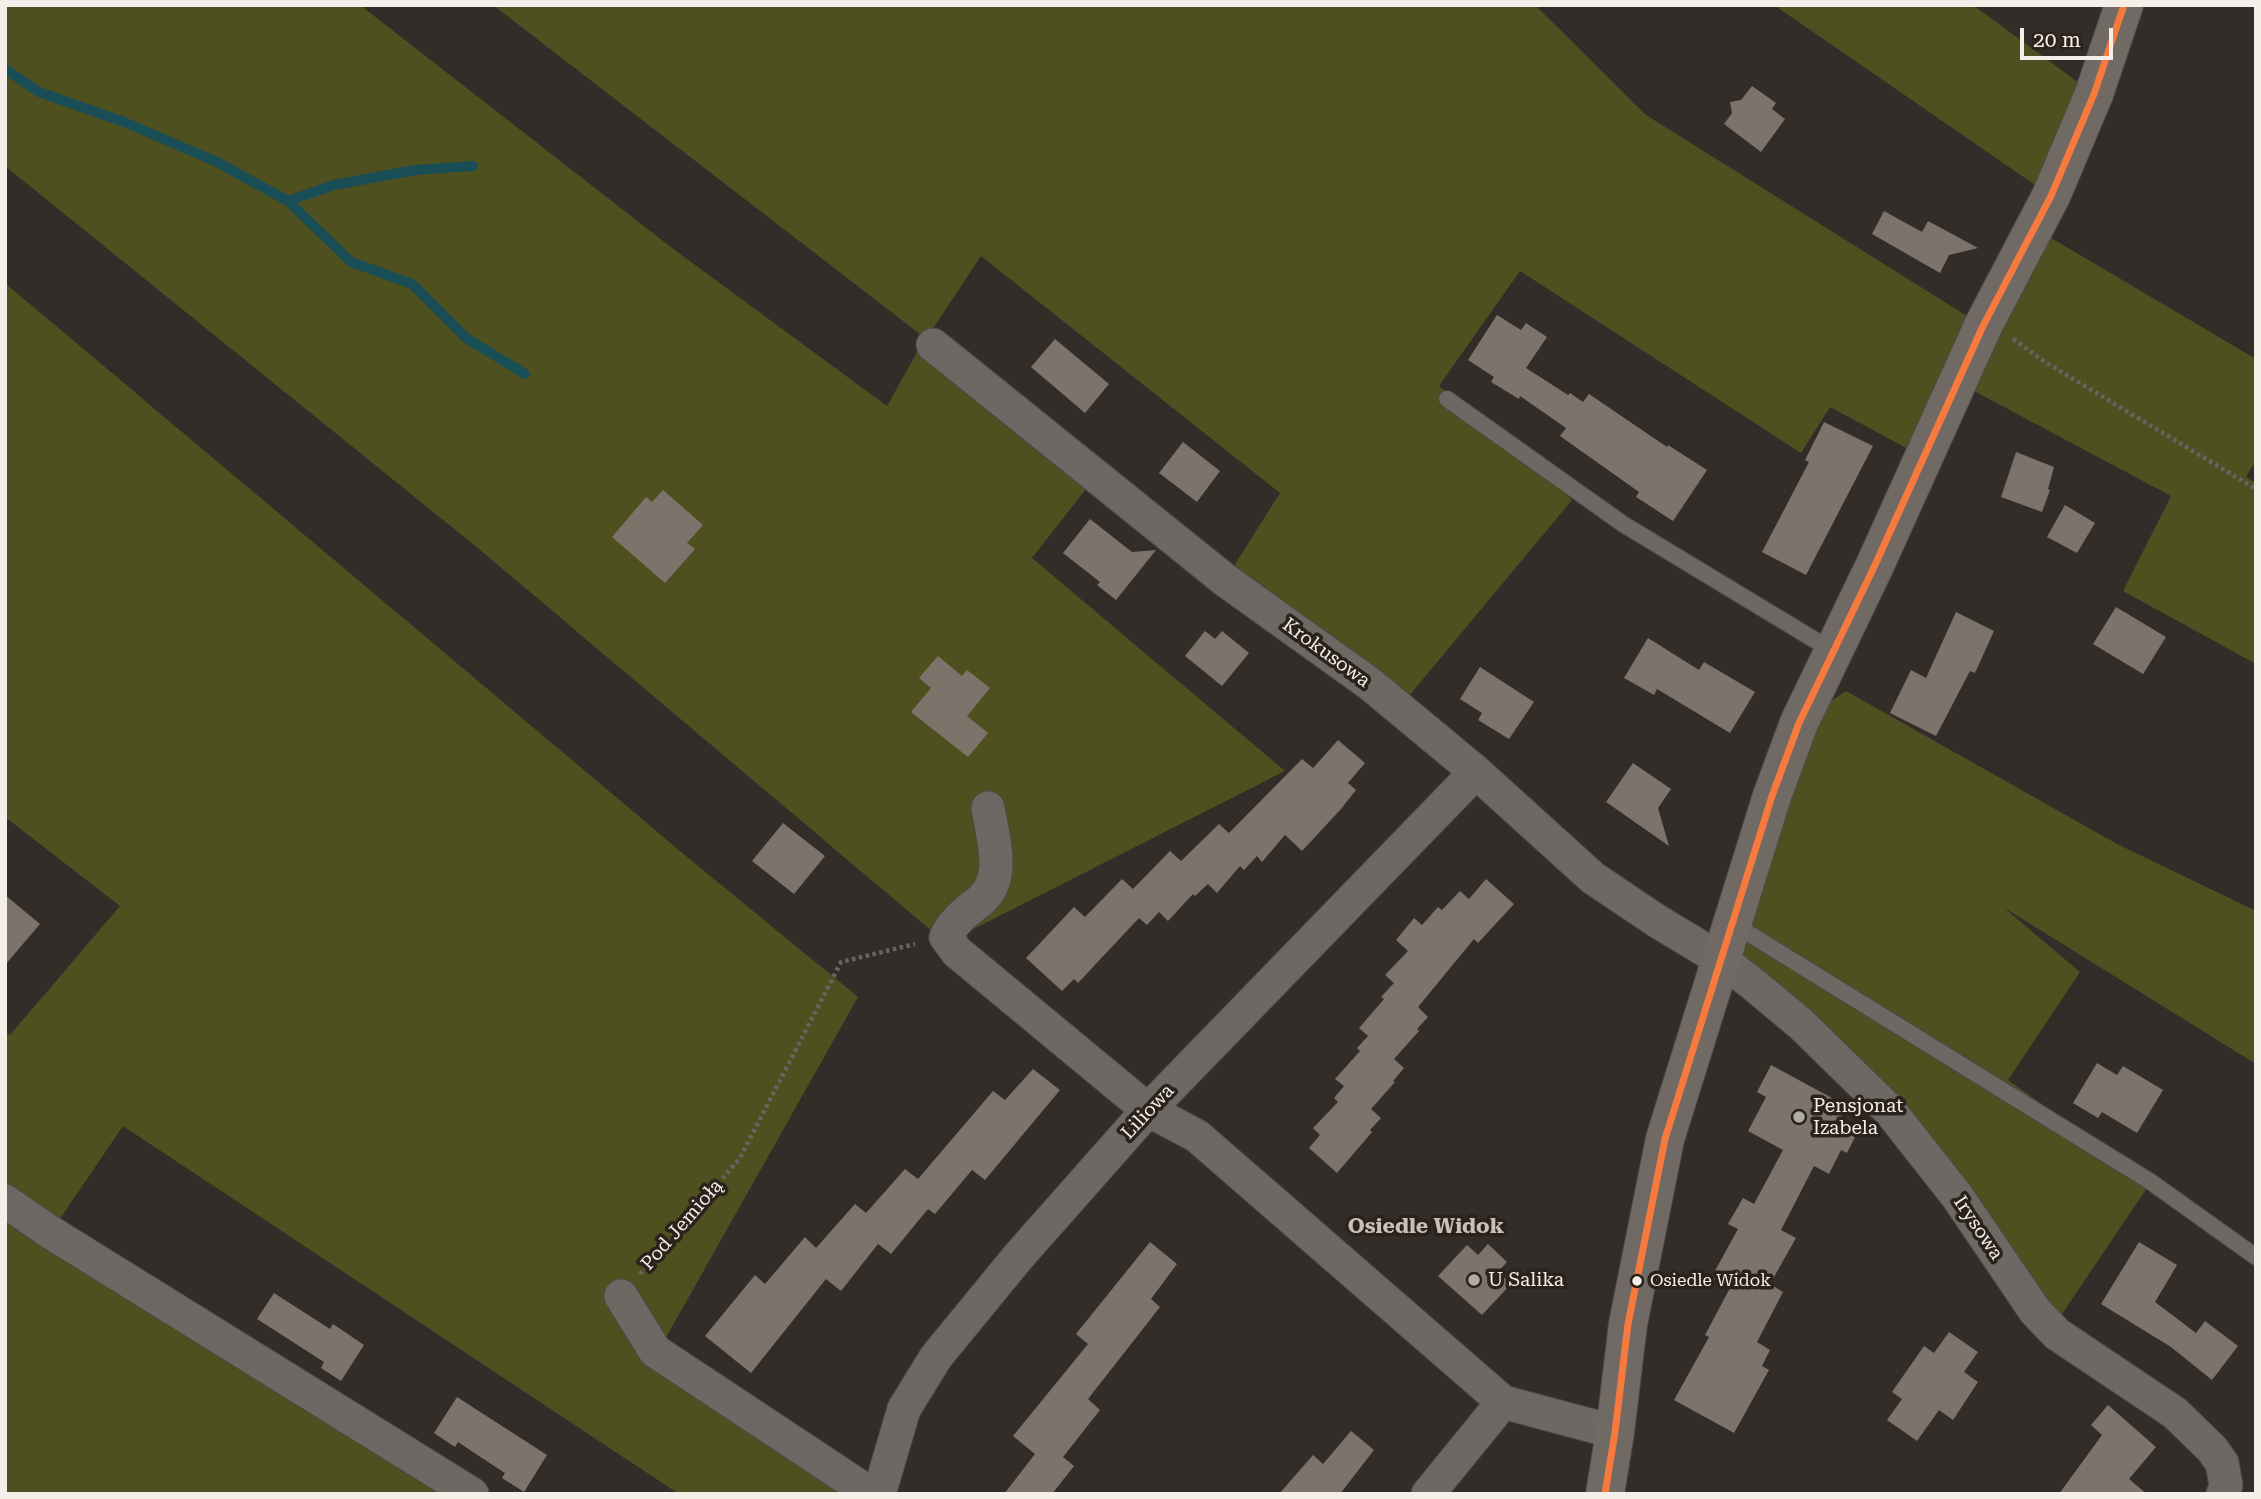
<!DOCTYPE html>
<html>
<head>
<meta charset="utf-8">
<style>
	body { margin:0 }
	#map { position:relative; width:2261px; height:1499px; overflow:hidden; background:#322d29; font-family:"Roboto Serif",serif }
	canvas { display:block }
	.frame { position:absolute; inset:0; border:7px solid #f5efea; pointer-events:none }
	.scale { position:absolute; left:2020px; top:28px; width:93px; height:32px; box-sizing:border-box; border:4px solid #f5efea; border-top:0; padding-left:9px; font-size:21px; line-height:24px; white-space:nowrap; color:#f5efea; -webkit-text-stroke:5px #2c221c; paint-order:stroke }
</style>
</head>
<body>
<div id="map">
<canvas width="2261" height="1499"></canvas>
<div class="frame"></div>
<div class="scale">20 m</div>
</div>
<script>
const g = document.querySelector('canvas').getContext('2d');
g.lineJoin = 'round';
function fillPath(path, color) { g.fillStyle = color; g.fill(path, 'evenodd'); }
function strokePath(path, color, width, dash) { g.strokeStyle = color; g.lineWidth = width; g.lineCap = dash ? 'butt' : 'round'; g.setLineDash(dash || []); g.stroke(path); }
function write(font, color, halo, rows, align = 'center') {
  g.font = font + ' "Roboto Serif",serif'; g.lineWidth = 7; g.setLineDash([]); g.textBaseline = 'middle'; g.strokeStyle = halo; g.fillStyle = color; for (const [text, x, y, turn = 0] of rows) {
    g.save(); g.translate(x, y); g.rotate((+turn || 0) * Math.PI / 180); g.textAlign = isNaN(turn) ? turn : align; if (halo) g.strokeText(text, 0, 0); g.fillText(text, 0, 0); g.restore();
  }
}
fillPath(new Path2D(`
	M5,5H360L672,248L887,406L925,338L493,5H1535L1646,115L1983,326L2036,229L2256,359V460L2246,477L2256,483V664L2123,591L2171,496L1959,383L1925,458L1830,407L1801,453L1520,271L1439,386L1572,500L1399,708L1225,580L1280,493L981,256L926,339L1093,480L1032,558L1285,771L946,943L479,549L5,166Z
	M1774,5H1973L2094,94L2051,196Z
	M5,283L692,861L858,997L664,1341L879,1494H679L123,1126L51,1232L472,1494H5V1032L10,1035L120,906L5,817Z
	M1846,691L2117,844L2256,911V1064L2003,907L2080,972L2008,1080L2151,1182L2062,1314L2057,1334L1957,1196L1720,959L1799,723Z`), '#4f5020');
strokePath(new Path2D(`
	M5,69L39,92L124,122L217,162L288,201L351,262L412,284L466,338L525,374
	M288,201L334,185L415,170L473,166`), '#194e56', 10);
fillPath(new Path2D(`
	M1752,86L1776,103L1772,109L1785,119L1761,152L1724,124L1732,113L1730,102L1741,100Z
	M1884,211L1922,232L1928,221L1978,248L1949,255L1940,273L1872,234Z
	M1497,315L1521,330L1526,323L1547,337L1526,368L1568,395L1570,393L1583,402L1589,394L1667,447L1668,445L1707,470L1673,521L1636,497L1639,492L1560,436L1566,428L1520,396L1519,399L1491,382L1494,377L1468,360Z
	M1055,339L1109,384L1085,413L1031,367Z
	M1824,422L1873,446L1806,575L1762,552L1809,462L1805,460Z
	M1183,442L1220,471L1197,502L1159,473Z
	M2016,452L2054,467L2048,489L2050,490L2042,512L2001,497Z
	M663,490L703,525L687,543L695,549L665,583L612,537L646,497L652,502Z
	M2065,505L2095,523L2077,553L2047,537Z
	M1090,519L1132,552L1156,550L1116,600L1097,585L1100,582L1063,553Z
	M2116,607L2166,637L2143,674L2093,644Z
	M1956,612L1994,631L1975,673L1970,671L1936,736L1890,713L1911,670L1926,678Z
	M1205,631L1215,639L1222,631L1249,653L1222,686L1185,656Z
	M1648,638L1699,670L1704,662L1755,692L1730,733L1657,689L1654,695L1624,678Z
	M938,656L962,676L967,670L990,688L967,716L988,733L968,757L911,712L931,688L919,678Z
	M1480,667L1534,702L1509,739L1478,720L1482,713L1460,699Z
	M1338,740L1365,763L1348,783L1356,790L1341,809L1302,851L1285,835L1262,862L1257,856L1244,870L1240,866L1217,893L1208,884L1195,896L1193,894L1168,921L1159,912L1147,925L1139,918L1078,983L1074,979L1062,991L1026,958L1074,907L1085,917L1122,879L1133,889L1170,851L1181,861L1219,824L1229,833L1302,759L1313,768Z
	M1633,763L1671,789L1658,808L1669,846L1606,802Z
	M783,823L825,856L794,894L752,861Z
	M1486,879L1514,904L1478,943L1474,939L1418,1007L1428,1017L1417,1029L1419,1031L1394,1059L1404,1068L1393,1081L1395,1082L1371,1109L1381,1118L1370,1130L1372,1132L1337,1173L1309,1148L1320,1135L1313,1128L1338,1102L1334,1098L1344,1086L1335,1079L1360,1051L1357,1048L1368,1036L1359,1028L1384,999L1381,997L1394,983L1385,975L1408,951L1396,940L1414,918L1422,925L1438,907L1442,910L1460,891L1469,899Z
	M5,895L40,924L5,965Z
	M2097,1063L2117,1075L2123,1066L2163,1090L2137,1133L2102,1112L2098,1118L2073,1103Z
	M1771,1065L1832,1098L1829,1102L1857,1133L1847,1153L1841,1150L1829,1174L1814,1166L1781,1230L1796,1238L1770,1284L1783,1292L1757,1342L1770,1350L1762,1366L1769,1370L1734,1433L1674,1400L1709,1337L1705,1335L1730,1288L1711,1278L1738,1229L1728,1224L1743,1198L1754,1204L1783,1150L1748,1131L1766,1097L1757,1092Z
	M1033,1069L1060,1090L985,1180L972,1170L935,1214L928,1209L891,1254L878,1244L841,1291L826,1279L751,1373L705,1336L755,1275L765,1284L805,1237L816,1248L855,1204L866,1213L905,1169L918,1179L993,1091L1005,1100Z
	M1150,1242L1177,1264L1151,1299L1160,1307L1088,1399L1100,1410L1063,1457L1074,1466L1052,1494H1004L1035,1454L1013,1436L1088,1344L1076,1334Z
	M2139,1242L2177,1265L2155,1302L2196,1333L2205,1321L2238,1346L2212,1380L2171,1347L2101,1304Z
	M1488,1244L1507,1262L1498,1272L1511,1284L1482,1315L1438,1276L1467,1245L1478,1255Z
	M274,1293L330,1329L333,1324L364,1345L341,1381L321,1368L324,1362L257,1319Z
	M1949,1332L1978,1352L1964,1372L1978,1382L1953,1420L1939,1410L1917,1441L1887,1420L1902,1399L1892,1392L1924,1346L1934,1353Z
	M457,1397L547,1455L524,1492L502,1478L505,1473L482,1458L458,1442L455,1447L434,1433Z
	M2108,1405L2156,1447L2129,1479L2147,1494H2059L2102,1435L2091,1425Z
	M1351,1431L1374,1450L1340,1494H1279L1313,1455L1323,1464Z`), '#7e736a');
const lane = new Path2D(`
	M1447,399L1623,524L1833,651
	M1731,926L1748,933L2151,1182L2256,1257`);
const street = new Path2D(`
	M933,345L1225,580L1370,684L1476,772L1593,878L1657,921L1720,959L1753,984L1801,1024L1890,1111L1957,1196L2035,1311L2057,1334L2175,1413L2212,1449L2222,1463L2226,1485L2223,1494
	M988,808C993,840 1007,878 980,901C966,912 953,921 946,937L957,952L1148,1110L1197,1136L1503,1402L1615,1432
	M5,1201L50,1232L472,1494
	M621,1296L655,1351L871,1494
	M879,1494L904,1409L936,1357L1018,1257L1148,1110L1476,772
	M1428,1494L1503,1402`);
const secondary = new Path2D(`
	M1605,1494L1615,1432L1628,1324L1665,1139L1772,796L1799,723L1875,565L1983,326L2051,196L2094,94L2124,5`);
strokePath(lane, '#4e4946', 18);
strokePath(street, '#4e4946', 35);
strokePath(secondary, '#4e4946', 40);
strokePath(new Path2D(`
	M2013,339L2045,362L2256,489
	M640,1274L740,1158L841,962L915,944`), '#686461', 4.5, [3.5, 3.5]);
strokePath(lane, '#6c6864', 16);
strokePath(street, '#6c6864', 33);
strokePath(secondary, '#706964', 38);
strokePath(new Path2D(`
	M1605,1494L1615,1432L1628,1324L1665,1139L1772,796L1799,723L1875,565L1983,326L2051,196L2094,94L2124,5`), '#f6793e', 7);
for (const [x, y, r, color] of [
	[1799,1117,7,"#b1aba6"],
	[1474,1280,7,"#b1aba6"],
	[1637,1281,6,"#f5efea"]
]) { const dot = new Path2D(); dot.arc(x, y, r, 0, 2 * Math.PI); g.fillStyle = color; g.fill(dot); strokePath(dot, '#2c221c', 2.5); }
write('17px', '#f5efea', '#2c221c', [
	["Osiedle Widok",1650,1281]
], 'left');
write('19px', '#f5efea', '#2c221c', [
	["Krokusowa",1326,653,36],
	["Liliowa",1148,1112,-47],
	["Pod Jemiołą",682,1225,-49],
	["Irysowa",1978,1228,56]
]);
write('19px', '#f5efea', '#2c221c', [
	["Pensjonat",1813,1106],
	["Izabela",1813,1128],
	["U Salika",1488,1280]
], 'left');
write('bold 21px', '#cbbfb6', '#2c221c', [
	["Osiedle Widok",1426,1227]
]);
</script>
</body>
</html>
